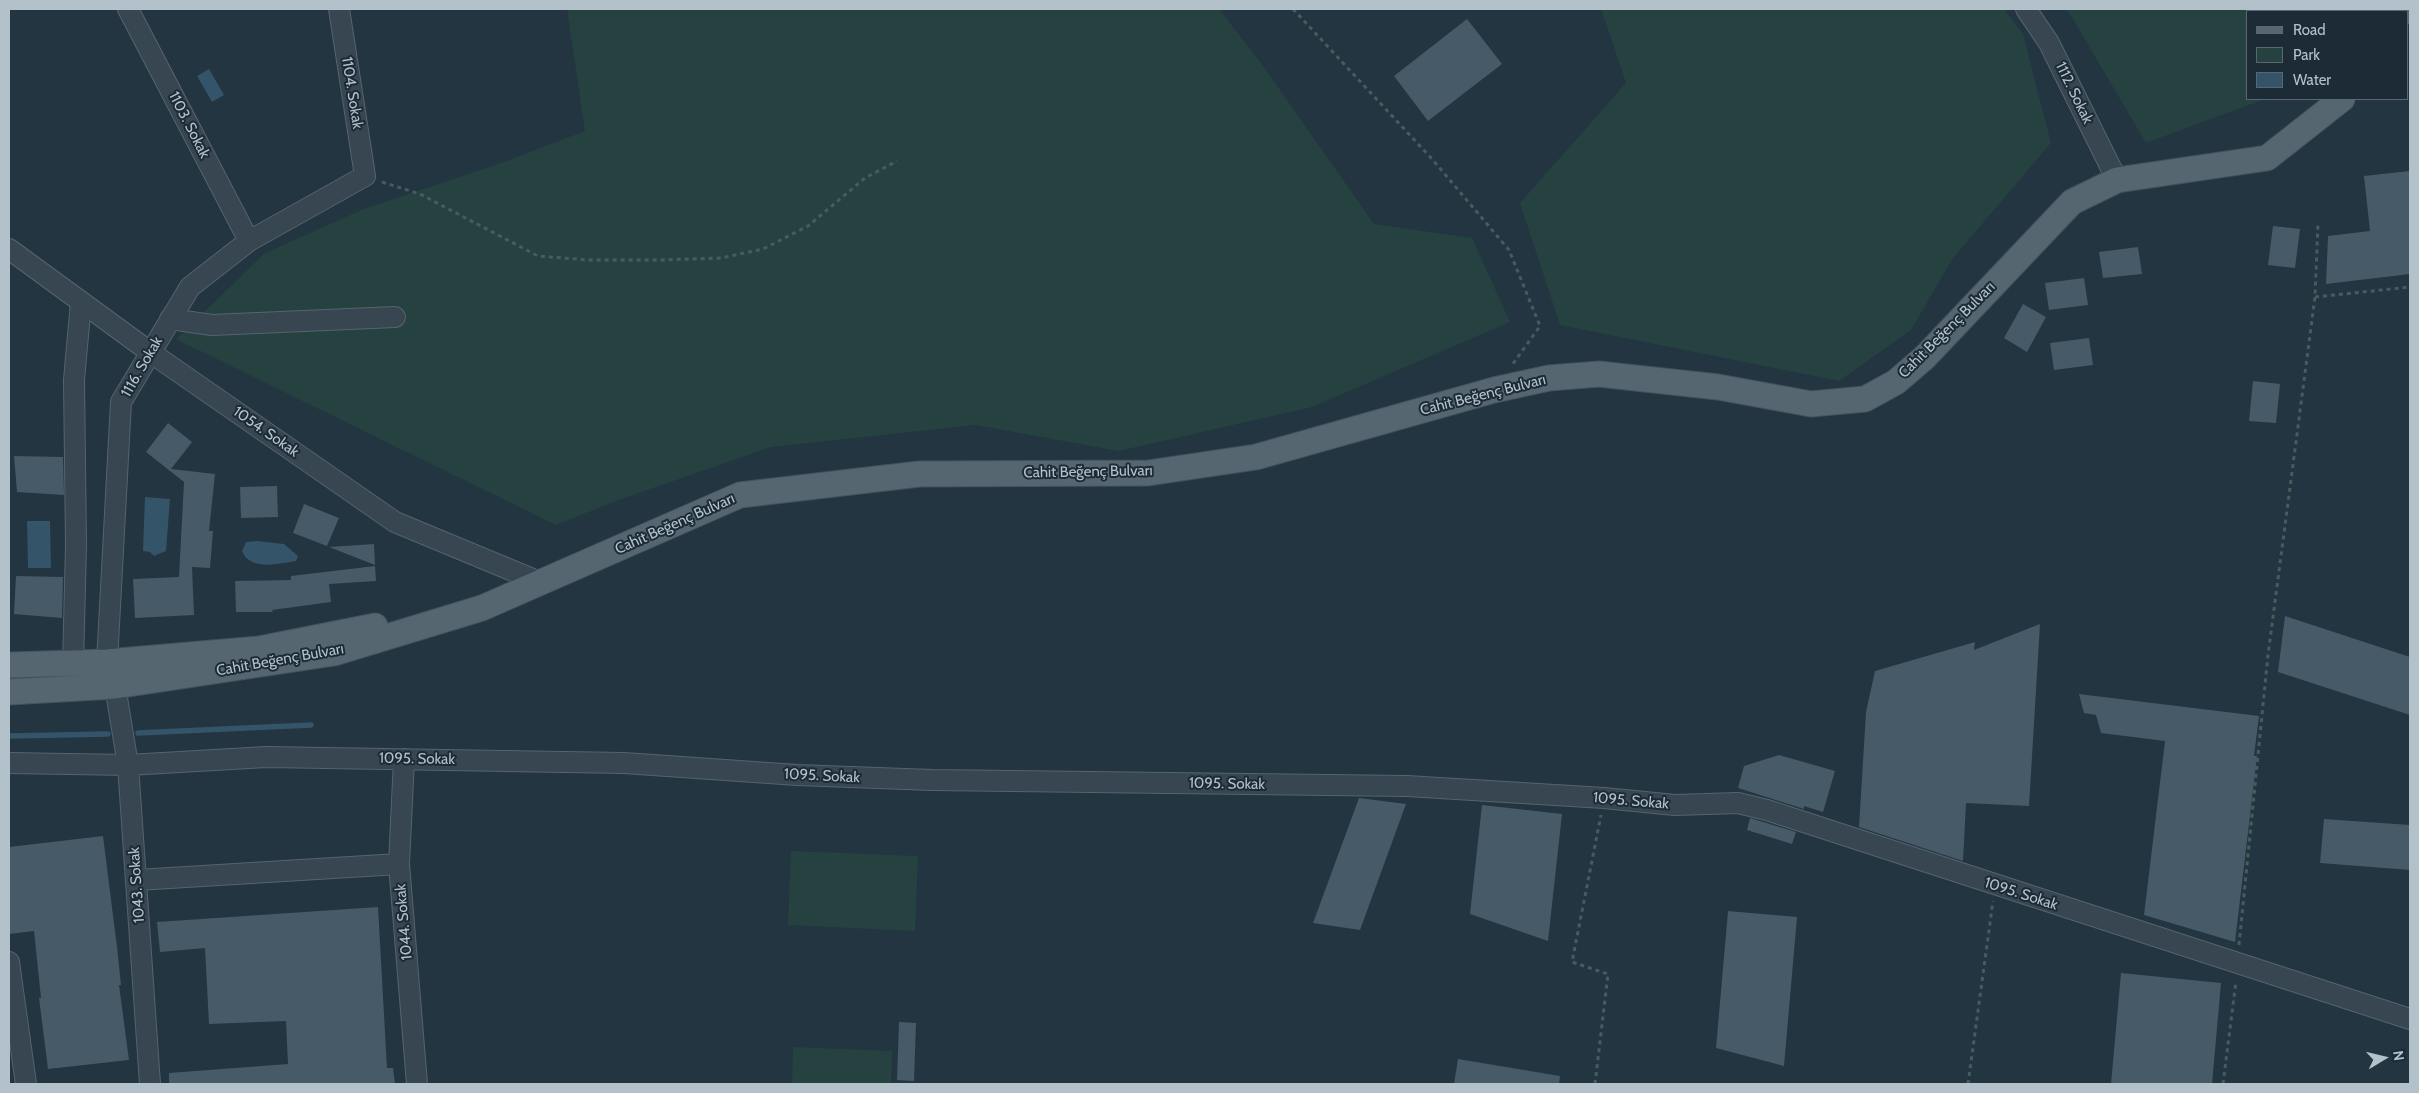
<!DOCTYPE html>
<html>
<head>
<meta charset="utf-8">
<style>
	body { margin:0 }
	#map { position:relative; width:2419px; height:1093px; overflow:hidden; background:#223541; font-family:Cabin,sans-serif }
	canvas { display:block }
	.frame { position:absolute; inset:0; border:10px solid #b3c1cb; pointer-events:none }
	.legend { position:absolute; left:2246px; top:10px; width:162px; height:90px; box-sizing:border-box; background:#1c2b36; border:1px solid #586772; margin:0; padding:6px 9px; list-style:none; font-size:15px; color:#b3c1cb }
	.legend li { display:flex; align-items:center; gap:10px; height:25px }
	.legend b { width:25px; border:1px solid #586772 }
	.north { position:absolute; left:2359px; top:1033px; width:50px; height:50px; -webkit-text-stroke:4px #1c2b36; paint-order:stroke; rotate:81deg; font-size:14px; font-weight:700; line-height:20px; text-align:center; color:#b3c1cb }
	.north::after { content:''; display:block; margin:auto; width:18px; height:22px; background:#b3c1cb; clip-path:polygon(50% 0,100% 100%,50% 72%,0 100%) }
</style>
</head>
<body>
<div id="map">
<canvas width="2419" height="1093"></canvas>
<div class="frame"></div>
<ul class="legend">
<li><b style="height:6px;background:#556671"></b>Road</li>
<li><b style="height:14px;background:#254240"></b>Park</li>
<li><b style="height:14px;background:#345469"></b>Water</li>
</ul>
<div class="north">N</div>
</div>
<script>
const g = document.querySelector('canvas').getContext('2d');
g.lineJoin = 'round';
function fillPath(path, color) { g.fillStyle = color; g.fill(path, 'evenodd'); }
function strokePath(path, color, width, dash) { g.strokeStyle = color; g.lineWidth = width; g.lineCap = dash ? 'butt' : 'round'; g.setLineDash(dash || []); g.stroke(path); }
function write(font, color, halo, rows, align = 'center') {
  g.font = font + ' Cabin,sans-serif'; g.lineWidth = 4; g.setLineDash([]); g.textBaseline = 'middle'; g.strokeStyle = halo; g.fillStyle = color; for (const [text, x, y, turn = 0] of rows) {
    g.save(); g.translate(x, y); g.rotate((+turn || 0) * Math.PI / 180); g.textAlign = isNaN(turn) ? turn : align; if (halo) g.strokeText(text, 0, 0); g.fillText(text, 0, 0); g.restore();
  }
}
fillPath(new Path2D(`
	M567,9H1219L1261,63L1374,224L1472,238L1510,322L1312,407L1119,451L976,425L771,447L616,501L556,525L176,339L265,253L364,209L504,162L585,131Z
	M1601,9H2004L2023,34L2051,143L1953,258L1911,330L1839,381L1560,325L1520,203L1626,83Z
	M2067,9H2360L2358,11H2248V99H2265L2146,143Z
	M791,851L918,856L915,931L788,925Z
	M793,1047L892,1051L891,1084H792Z`), '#254240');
fillPath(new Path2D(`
	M209,69L224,95L212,102L197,76Z
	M145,497L170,499L166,551L154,556L150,552L143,551Z
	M27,521H50L51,568H28Z
	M257,541L284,544L298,556L296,561C278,564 250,571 242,551L246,542Z`), '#345469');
strokePath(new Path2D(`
	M138,733L311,725
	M9,736L108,734`), '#345469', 5.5);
fillPath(new Path2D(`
	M1467,19L1502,64L1428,121L1394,76Z
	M2410,171V274L2326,284L2328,236L2370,231L2364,176Z
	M2273,226L2300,229L2295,268L2268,265Z
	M2138,247L2142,274L2103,278L2099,252Z
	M2084,278L2088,305L2049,310L2045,283Z
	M2023,304L2046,317L2027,352L2004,338Z
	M2089,338L2093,365L2054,370L2050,343Z
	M2253,381L2280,384L2276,423L2249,421Z
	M168,423L192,442L171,469L215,474L209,531H213L210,568L192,567L194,615L135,618L133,579L179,577L184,482L146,452Z
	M14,456L63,457L64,495L17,492Z
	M277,486L278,517L241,518L240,487Z
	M304,504L339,518L327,546L293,533Z
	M374,544L375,565L329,547Z
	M375,566L376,581L329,584L331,602L272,610L273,612H236L235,581L291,580V576Z
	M16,576L63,577L62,618L14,614Z
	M2285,616L2410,657V715L2278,672Z
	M2040,624L2029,806L1966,803L1963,861L1859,827L1866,712L1875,671L1975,642L1974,650Z
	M2079,694L2259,716L2254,756H2257L2235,942L2144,915L2165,741L2101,733L2096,715L2084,713Z
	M1779,755L1835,771L1823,812L1804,806V809L1738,788L1744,766Z
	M1359,798L1406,804L1360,930L1313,923Z
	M1482,805L1562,814L1548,941L1470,914Z
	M1750,818L1796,832L1792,844L1747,830Z
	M2324,819L2410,825V870L2320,863Z
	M103,836L117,947L121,985H119L129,1060L48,1069L39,998H41L34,931L9,934V847Z
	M378,907L387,1068H393L395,1084H169V1073L288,1064L286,1021L209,1024L205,948L160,952L157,922Z
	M1728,911L1797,917L1784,1066L1716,1048Z
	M2121,973L2221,983L2212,1084H2111Z
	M899,1022L916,1023L914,1081L897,1080Z
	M1458,1059L1560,1076L1559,1084H1454Z`), '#465b67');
const minor = new Path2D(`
	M128,9L249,241
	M2026,9L2049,43L2117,180
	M9,249L150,352L395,522L542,583
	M170,319L212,325L395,317
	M73,664L76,545L74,380L81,302
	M404,759L399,864L417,1084
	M9,763L128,765L266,757L624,763L797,775L932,780L1407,786L1604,798L1675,805L1738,803L1767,810L2410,1019
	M137,880L399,864
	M9,962L26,1084
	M150,1084L128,765L115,686L107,662L121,402L190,287L249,241L365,176L339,9`);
const major = new Path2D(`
	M2408,11L2410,9
	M9,665L107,662L259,649L375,626
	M9,692L115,686L334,653L482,608L740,495L919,474L1148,473L1256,457L1494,390L1549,378L1599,374L1718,387L1811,404L1865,399L1896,382L1925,357L2072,202L2117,180L2267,158L2342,99`);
strokePath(minor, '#55646e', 22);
strokePath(major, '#43525d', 27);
strokePath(new Path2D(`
	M1293,9L1432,159L1509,250L1540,326L1512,365
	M382,182L420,194L538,256L588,260H660L721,258L763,249L808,226L865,178L897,161
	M2315,297L2410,287
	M2239,945L2268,655L2315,297L2318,223
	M1595,1084L1608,974L1572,962L1601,815
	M1968,1084L1993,901
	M2223,1084L2236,981`), '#435e5c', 3, [4, 4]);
strokePath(minor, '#374651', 20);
strokePath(major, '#556671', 25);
write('15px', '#b3c1cb', '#1c2b36', [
	["1104. Sokak",352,93,81],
	["1112. Sokak",2074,93,64],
	["1103. Sokak",189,125,63],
	["Cahit Beğenç Bulvarı",1947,330,-45],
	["1116. Sokak",142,367,-60],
	["Cahit Beğenç Bulvarı",1483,395,-14],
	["1054. Sokak",266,432,35],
	["Cahit Beğenç Bulvarı",1088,472,-1],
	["Cahit Beğenç Bulvarı",675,524,-24],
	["Cahit Beğenç Bulvarı",280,660,-10],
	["1095. Sokak",417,759,1],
	["1095. Sokak",822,776,3],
	["1095. Sokak",1227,784,1],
	["1095. Sokak",1631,801,5],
	["1043. Sokak",137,885,-94],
	["1095. Sokak",2021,894,18],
	["1044. Sokak",404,922,-95]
]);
</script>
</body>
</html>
